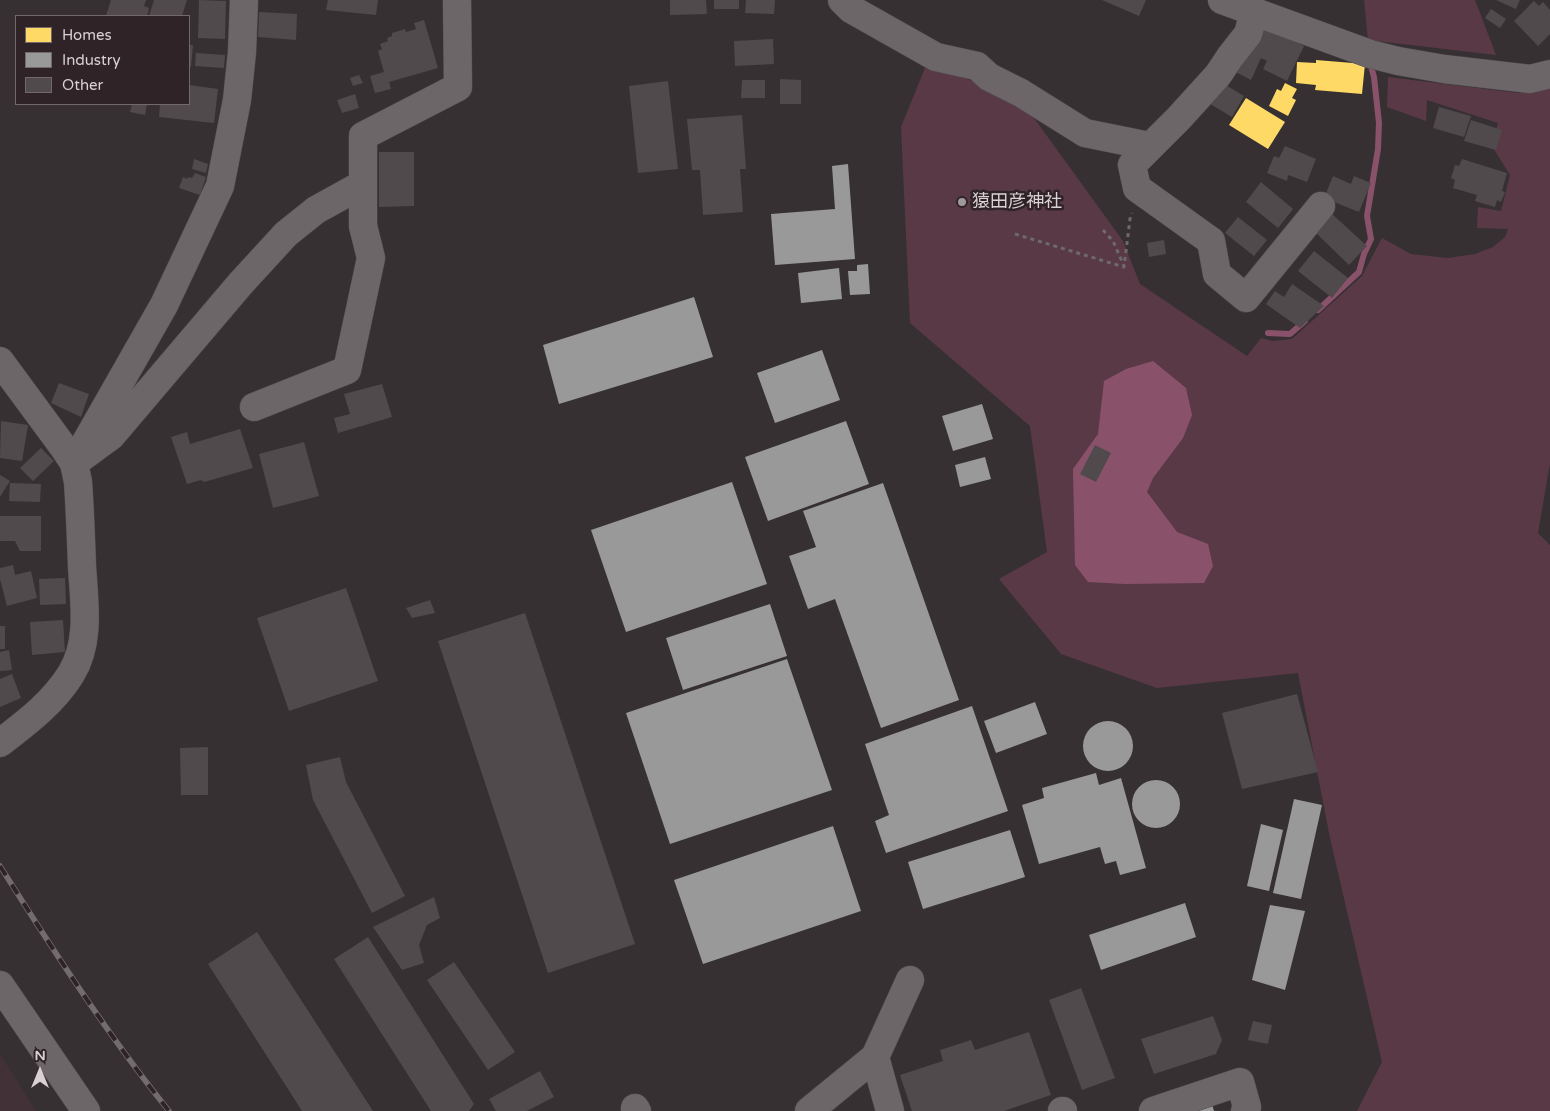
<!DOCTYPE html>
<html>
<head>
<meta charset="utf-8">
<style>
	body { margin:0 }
	#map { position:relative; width:1550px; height:1111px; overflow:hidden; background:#363033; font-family:"Varela Round",sans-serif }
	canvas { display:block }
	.legend { position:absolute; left:15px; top:15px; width:175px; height:90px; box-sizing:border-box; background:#2f2328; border:1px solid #73696d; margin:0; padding:6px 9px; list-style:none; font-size:15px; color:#d9d1d4 }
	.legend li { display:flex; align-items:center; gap:10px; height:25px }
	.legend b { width:25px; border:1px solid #73696d }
	.north { position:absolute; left:15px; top:1046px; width:50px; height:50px; -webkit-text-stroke:4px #2f2328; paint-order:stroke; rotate:0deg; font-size:14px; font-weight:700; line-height:20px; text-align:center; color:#d9d1d4 }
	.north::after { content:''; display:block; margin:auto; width:18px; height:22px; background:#d9d1d4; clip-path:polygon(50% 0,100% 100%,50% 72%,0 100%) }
</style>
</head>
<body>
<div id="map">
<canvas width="1550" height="1111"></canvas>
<ul class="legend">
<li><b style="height:14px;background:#ffd966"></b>Homes</li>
<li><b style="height:14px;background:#999"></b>Industry</li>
<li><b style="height:14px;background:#504a4d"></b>Other</li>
</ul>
<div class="north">N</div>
</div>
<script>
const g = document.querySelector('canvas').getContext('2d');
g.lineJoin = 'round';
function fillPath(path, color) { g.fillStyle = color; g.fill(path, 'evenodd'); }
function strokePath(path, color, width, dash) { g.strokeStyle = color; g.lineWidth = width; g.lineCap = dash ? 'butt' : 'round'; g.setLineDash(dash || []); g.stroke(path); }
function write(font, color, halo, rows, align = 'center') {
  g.font = font + ' "Varela Round","Noto Sans JP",sans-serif'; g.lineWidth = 5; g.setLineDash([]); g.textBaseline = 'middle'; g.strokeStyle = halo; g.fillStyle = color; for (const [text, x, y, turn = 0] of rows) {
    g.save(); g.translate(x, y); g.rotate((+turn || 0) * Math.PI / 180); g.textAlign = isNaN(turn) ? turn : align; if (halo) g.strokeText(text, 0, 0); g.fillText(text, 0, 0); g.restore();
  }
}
fillPath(new Path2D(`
	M0,1054L36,1111H0Z`), '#433138');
fillPath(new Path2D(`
	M1364,0H1475L1496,55L1368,40Z
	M927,63L1021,100L1123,241L1140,284L1247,356L1261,338L1273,341L1292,339L1362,276L1382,238L1411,254L1448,258L1475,254L1493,247L1505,237L1508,229L1477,228L1478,207L1501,211L1510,175L1492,146L1498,123L1427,100L1426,121L1387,107L1388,77L1518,93L1550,88V463L1538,533L1550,545V1111H1357L1382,1062L1330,838L1298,673L1157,688L1061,654L999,579L1047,552L1030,426L910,323L901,127Z`), '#5a3947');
fillPath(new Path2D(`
	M1153,361L1186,388L1192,415L1183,438L1153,478L1147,492L1177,532L1208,544L1213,566L1204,583L1125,584L1088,582L1075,565L1073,469L1098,434L1104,381L1126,369Z`), '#8a526a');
fillPath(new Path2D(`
	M1316,60L1365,64L1362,94L1315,90L1316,85L1296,83L1297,62L1316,63Z
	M1285,83L1297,89L1292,98L1296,100L1288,116L1269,106L1277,89L1281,91Z
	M1246,98L1285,122L1268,149L1229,125Z`), '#ffd966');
fillPath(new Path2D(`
	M848,164L855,259L775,265L771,214L835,209L832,166Z
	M868,264L870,294L850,295L848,271H857V265Z
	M839,268L842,299L801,303L798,273Z
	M694,297L713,357L559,404L543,345Z
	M822,350L840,400L775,423L757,373Z
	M982,404L993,439L953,451L942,416Z
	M846,421L869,484L768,521L745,457Z
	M985,457L991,479L960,487L955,465Z
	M732,482L767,584L626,632L591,530Z
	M883,483L959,700L881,728L835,599L808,609L789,556L816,547L803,511Z
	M770,604L787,656L683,690L666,638Z
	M787,659L832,790L670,844L626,713Z
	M1035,702L1047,734L996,753L984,721Z
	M972,706L1008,811L886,853L875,821L889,815L865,744Z
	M1083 746a25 25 0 1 1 50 0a25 25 0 1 1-50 0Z
	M1096,773L1099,785L1121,778L1146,868L1120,875L1116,861L1105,864L1100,847L1039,864L1022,805L1044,798L1042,788Z
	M1132 804a24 24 0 1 1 48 0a24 24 0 1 1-48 0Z
	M1294,799L1322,805L1301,899L1273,893Z
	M1261,824L1283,830L1269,891L1247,886Z
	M833,826L861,911L703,964L674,880Z
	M1010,830L1025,877L923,909L908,862Z
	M1185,903L1196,937L1101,970L1089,935Z
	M1270,905L1305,911L1285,990L1252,980Z
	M1212,1104L1214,1111H1193Z`), '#999');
strokePath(new Path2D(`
	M1318,310L1359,272L1364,254L1371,239L1367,216L1378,149L1379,123L1374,77L1370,63H1372
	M1268,333L1290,334L1305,321`), '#8a526a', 6);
fillPath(new Path2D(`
	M111,0H146L144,6L149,8L147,16H106Z
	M154,0H187L182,16H149Z
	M199,0L226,1L225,39L198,38Z
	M328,0H378L376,15L326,10Z
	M670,0H706L707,14L670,15Z
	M714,0H739V9H714Z
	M746,0H775L774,14L745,13Z
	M1102,0H1146L1139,16Z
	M1496,0H1520L1516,9Z
	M1534,1L1539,6L1543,2L1550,10V34L1538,46L1514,21Z
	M1491,9L1506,19L1500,28L1485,18Z
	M259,12L297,14L296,40L258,37Z
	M424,20L438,68L389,82L391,89L375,93L370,76L384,72L378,51L382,49L380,44L388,41L387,38L392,36V33L405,29L406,32L416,29L414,23Z
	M1260,24L1304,46L1287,81L1263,69L1267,61L1261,58L1251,80L1230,69Z
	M773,39L774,64L735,66L734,41Z
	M189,45H193L191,67H189Z
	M196,53L225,55L224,68L195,66Z
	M359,75L363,83L353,86L350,78Z
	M780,79L801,80V104H780Z
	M742,80H765V98H741Z
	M668,81L678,169L638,173L629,86Z
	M1219,81L1244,96L1232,117L1207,102Z
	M189,85L218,89L214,123L159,117L160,104H189Z
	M355,94L359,108L342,113L337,100Z
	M132,104H147L145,115L130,112Z
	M1439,107L1471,116L1464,137L1433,128Z
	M742,115L746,169H740L743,212L703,215L700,170H692L687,119Z
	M1471,120L1502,130L1496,150L1464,141Z
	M1285,146L1316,159L1307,182L1288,175L1287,181L1267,173L1274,156L1279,158Z
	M379,152H414V206L379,207Z
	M194,159L208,164L206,173L192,169Z
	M1462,159L1507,173L1502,191L1505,192L1501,202L1497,200L1495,207L1475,201L1477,195L1453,188L1455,180L1451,178L1455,165L1459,166Z
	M195,173L206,177L200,195L179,188L183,177L187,179L188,177L192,178Z
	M1333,176L1351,184L1354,176L1371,183L1359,212L1324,198Z
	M1261,182L1293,209L1278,228L1246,202Z
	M1331,213L1367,246L1349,265L1314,231Z
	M1238,217L1267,240L1254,256L1225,233Z
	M1164,240L1166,254L1149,257L1147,243Z
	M1314,251L1348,278L1332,298L1298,271Z
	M1292,284L1324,306L1300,328L1266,304L1275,291L1284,297Z
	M59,383L89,394L81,417L51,403Z
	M382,384L392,417L338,433L334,418L350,414L344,394Z
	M1,421L28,425L22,461L0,458Z
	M240,429L253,468L204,482L201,480L187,484L171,437L187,432L190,444Z
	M304,442L319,496L273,508L259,454Z
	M1095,445L1111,453L1096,482L1080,474Z
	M41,448L54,461L33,481L20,468Z
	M0,475L10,481L0,497Z
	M10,483L41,484L40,502L9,501Z
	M0,516H41V551H20L15,541H0Z
	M13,565L15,575L31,571L37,598L7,606L0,579V568Z
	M65,578L66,604L40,605L39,579Z
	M346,588L378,681L289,711L257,618Z
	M430,600L435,613L412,618L406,608Z
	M525,613L635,944L548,973L438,641Z
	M63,620L65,652L32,655L30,622Z
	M0,626H5V649H0Z
	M9,650L12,670L0,671V652Z
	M12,674L21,698L0,707V679Z
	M1297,694L1318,772L1242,789L1222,713Z
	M208,747V795H181L180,748Z
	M340,757L346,782L405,896L372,913L313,800L306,765Z
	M434,897L440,918L427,925L419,945L424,963L402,970L373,927Z
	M257,932L373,1111H302L208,964Z
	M368,937L474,1104L469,1111H431L334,959Z
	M454,962L515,1052L488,1070L427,980Z
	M1081,988L1115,1078L1082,1090L1049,1000Z
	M1213,1016L1222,1040L1216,1054L1154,1074L1141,1039Z
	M1253,1021L1272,1025L1268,1044L1248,1040Z
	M1029,1032L1051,1095L1004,1111H912L900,1075L943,1061L940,1050L971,1040L975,1050Z
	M540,1071L554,1097L527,1111H496L489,1099Z`), '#504a4d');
const minor = new Path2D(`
	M842,0L851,9L936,57L977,66L989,77L1021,93L1085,133L1149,146
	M1222,0L1370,54L1398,61L1444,69L1530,79L1550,74
	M1254,12L1248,34L1230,57L1218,75L1179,118L1132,165L1137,188L1211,241L1217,274L1246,298L1321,206
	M0,361L64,448L74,463L78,482C80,510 81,538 82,566C84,601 91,642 71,674C53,703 26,723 0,743
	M254,407L347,370L371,258L363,226V136L458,87L457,0
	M81,458L111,436L241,283L286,234L316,210L363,184
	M74,463L164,305L220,186L237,100L242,52L244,0
	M0,985L86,1111
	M875,1057L890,1111
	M635,1108L637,1111
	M809,1111L875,1057L910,980
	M1062,1111H1063
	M1153,1111L1240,1082L1247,1107L1245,1111`);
strokePath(minor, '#524d4f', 29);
strokePath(new Path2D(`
	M1103,230L1113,241L1124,266
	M1015,234L1124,267L1130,219L1132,213`), '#6e6a6b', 3, [4, 4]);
strokePath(minor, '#6c6668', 28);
const rail = new Path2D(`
	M0,866C53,950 107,1034 169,1111`);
strokePath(rail, '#726c6f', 5.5);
strokePath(rail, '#2f2328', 4, [11]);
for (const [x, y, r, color] of [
	[962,202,5,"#a0999c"]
]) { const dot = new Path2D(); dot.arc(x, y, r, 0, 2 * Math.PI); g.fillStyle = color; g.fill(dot); strokePath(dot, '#2f2328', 2); }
write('18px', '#d9d1d4', '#2f2328', [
	["猿田彦神社",972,202]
], 'left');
</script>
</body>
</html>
